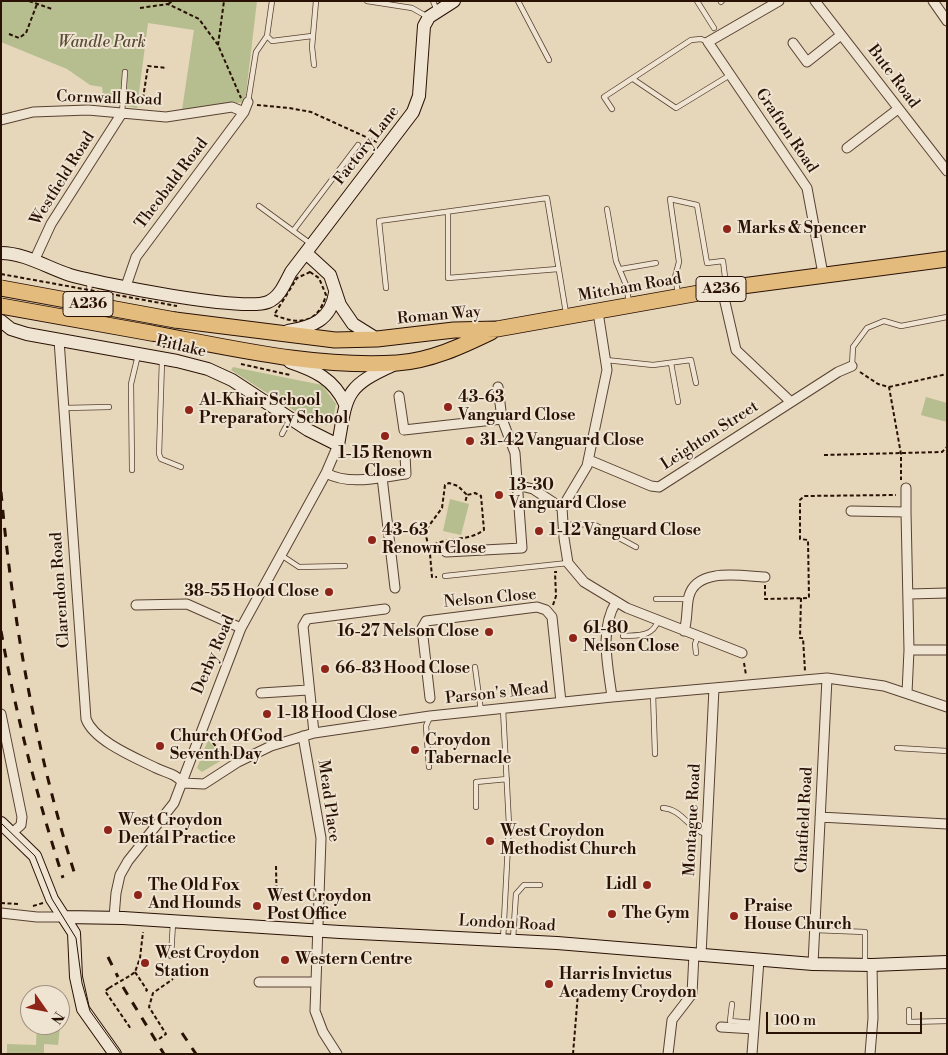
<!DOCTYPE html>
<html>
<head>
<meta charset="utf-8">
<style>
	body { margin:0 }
	#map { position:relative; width:948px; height:1055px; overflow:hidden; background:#e6d6ba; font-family:"Libre Bodoni",serif }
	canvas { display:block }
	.frame { position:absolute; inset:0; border:2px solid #291104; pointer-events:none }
	.north { position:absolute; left:20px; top:985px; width:50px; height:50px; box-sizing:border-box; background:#efe4d2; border:1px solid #a09080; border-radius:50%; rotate:123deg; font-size:14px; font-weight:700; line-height:20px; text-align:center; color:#291104 }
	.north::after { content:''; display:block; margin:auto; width:18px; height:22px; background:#8f2418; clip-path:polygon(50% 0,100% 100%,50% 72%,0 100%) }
	.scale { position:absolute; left:766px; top:1012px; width:156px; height:22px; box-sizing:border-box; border:2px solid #291104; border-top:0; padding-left:6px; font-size:15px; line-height:18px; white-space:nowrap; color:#291104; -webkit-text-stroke:4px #efe4d2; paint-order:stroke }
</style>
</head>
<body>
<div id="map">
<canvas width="948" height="1055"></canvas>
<div class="frame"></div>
<div class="north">N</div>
<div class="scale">100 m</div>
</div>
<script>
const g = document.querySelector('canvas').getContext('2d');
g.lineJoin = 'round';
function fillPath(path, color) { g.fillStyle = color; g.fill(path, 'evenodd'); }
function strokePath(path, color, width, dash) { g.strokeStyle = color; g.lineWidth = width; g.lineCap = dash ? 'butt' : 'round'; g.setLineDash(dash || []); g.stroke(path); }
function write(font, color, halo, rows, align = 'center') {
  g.font = font + ' "Libre Bodoni",serif'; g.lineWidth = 4; g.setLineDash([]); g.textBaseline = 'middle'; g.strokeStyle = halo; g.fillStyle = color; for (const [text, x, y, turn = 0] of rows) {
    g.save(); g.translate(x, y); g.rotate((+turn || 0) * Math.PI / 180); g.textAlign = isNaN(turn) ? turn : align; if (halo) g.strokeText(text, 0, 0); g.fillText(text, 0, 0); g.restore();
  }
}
fillPath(new Path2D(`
	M1,1H257L245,102L182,110L194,30L148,23L137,108L104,102L102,87L90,85L67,69L1,42Z
	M233,367L322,385L336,404L333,419L327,425H317L231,370Z
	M926,397L947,403V422L921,415Z
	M450,499L469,504L461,535L443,531Z
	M208,740L219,753L227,757L202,772L197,768Z
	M60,1009H62L58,1045L44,1044V1054H7V1044L36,1045L37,1025H60Z`), '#b6bd8f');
const lane = new Path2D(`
	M272,1L267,36L272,41L312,36
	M367,1L412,8L428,17
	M433,1L437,11
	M518,1L549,60
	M697,1L714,28
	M721,2L722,1
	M314,65L312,47L316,1
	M633,79L676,108L730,75
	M248,102L256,52L267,36
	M612,109L604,97L691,40L701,39L708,42
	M122,113L125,72
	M259,206L311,244
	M607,209L616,261L626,285L629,302
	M448,212V278L558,269
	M293,231L358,145
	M621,269L656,263
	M386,288L379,221L547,198L566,313
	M678,293L675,277L679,262L670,199L697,205L707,263L723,261L726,285
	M88,301L90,281
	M162,360L159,454L161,459L181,467
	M606,360L653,365L691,360L696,383
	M671,363L678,402
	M852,366L853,347L867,328L884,321L901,326L947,317
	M65,408L109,407
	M282,434L290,419
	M132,470L131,384L138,355
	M564,525L593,524L636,547
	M281,555L299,567L345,566
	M445,576L568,563
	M656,599H688
	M623,636C639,635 652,637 658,621
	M696,653L695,644L698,636
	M475,667L481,711
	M653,694L655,754
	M897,748L947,751
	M429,767L426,726L430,717
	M476,807V782L507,779
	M663,808C682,809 689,830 706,834
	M815,930L865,932V963
	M513,939L516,894L524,885H540
	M503,940L509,825L503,709
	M171,956L173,923
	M732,1004L730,1021L754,1023
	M909,1010V1022L947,1021`);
const street = new Path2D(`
	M779,1L708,42L807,188L823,274
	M815,1L947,171
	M933,1L947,21
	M793,43L807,62L841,35
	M1,120L33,112L88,110L166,117L232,107L244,112
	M847,148L898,109
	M34,261L51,224L122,113
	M126,286L136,257L244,112L248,102
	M722,289L736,350L791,402
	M598,312L607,370L587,466L562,508L564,538L568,563L584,582L627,608L742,653
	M59,340L86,719C94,741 136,758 156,768C166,773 175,773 183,783
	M399,396L404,430L502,419
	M589,460L651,486L659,487L838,372L852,366
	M326,473C350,486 381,477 406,474L405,455
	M382,477L395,588
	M517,485L533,489L562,508
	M851,511L906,512L909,650L907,693
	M906,512V488
	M446,552L522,548L515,453L502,419L498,387
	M909,594L947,593
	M136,605L187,604L241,628
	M684,631C688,619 686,607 689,596C697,567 742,576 765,577
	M909,650H947
	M261,693L308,690
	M612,697C608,666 599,630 616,602
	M430,698L422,628L426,621L537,607L546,610L552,617L561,702
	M1,714L22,817L21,825L12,833
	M314,733L303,626L307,619L385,609
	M303,736L321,838L315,1011L323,1032L337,1054
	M183,783L204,784L238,762L271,746L314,733L430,716L612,697L827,678L884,686L947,707
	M820,817L947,824
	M1,913L37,917H65
	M114,917L116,893L120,875L128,861L174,803L241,628L326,473L338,445
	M701,955L714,688
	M813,964L827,678
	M259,982H315
	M721,1027L754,1029
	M668,1054L672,1020L692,994L694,954
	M752,1054L759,960
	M870,1054L873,1018L872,965`);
const secondary = new Path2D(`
	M1,253C25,253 48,268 70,275C101,284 243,312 268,302C280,297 285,283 291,272L413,112L419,96L424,26L429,17L454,1
	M306,253L330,275L340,305L353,324L377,339
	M1,321L11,329L27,334L177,361L208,369L232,380L308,430L338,445C347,395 344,387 393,365
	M288,331C312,327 331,320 335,293
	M290,362C314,370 334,379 345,404
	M1,823L35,856L52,899L74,933L76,977L83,1009L115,1054
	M65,917L123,918L340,932L557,943L813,964L872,965L947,962`);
const primary = new Path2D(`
	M175,320L335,340L377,339L454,330L497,329L727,288L947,259
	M151,333C232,348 314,368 397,363C430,361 462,346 491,332`);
strokePath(lane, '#584232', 6);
strokePath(street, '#584232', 11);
strokePath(secondary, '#291104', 14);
strokePath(primary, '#291104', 17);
strokePath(new Path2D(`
	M29,1L52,9
	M168,4L173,1
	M140,8L168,4L199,19L218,45L241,98
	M9,34L19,38L26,33L37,4
	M218,45L224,1
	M142,105L148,66L167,68
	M257,105L289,108L311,112L377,142
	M310,272L319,278L326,295C318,324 299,325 274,315L297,278Z
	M241,364L290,375
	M860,372L878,384L889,387L901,454V480
	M889,387L947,374
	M824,455L942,452L947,447
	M428,548C447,535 466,543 484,530L481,496L475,493L467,495
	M436,553L430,554L432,577H437
	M430,554L425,531L442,508L445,485L449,483L458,486L467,495L465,503
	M765,585V599L809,598L808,540L800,539V500L804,496L896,495
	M801,598L800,638H803L805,671
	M553,605L556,596L555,572H557
	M744,663L746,675
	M210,737C214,747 222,753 232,755
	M276,866L277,916
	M1,903L18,904
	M33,906L43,903
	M135,972L147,990L144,993
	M131,975L135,972L140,958L143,932
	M109,988L105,991L131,1029
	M159,1039L166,1034L149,1007L153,993L173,979
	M573,1054L578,993`), '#291104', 2, [4, 2.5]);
strokePath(lane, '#efe4d2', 4.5);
strokePath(street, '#efe4d2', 9);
strokePath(secondary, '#efe4d2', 12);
strokePath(primary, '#e3bb7d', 15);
strokePath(new Path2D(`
	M1,823L35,856L52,899L76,938L82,983L90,1011L121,1054`), '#291104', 1);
strokePath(new Path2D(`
	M1,492C13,623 36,753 76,878
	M1,631C16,715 37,797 63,878
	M108,957L118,977
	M123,987L164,1054
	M182,1033L196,1054`), '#291104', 3, [9, 9]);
const primaryBridge = new Path2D(`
	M1,288L175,320
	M1,306L151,333`);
strokePath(primaryBridge, '#291104', 17, []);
strokePath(new Path2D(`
	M1,274L177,306
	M156,345L178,350
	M109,988L131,975`), '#291104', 2, [4, 2.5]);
strokePath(primaryBridge, '#e3bb7d', 15);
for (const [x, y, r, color] of [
	[727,229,5,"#8f2418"],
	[448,407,5,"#8f2418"],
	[189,410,5,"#8f2418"],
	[385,436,5,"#8f2418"],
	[470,441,5,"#8f2418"],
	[499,495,5,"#8f2418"],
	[539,531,5,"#8f2418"],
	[372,540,5,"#8f2418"],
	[329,592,5,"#8f2418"],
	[489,632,5,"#8f2418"],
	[573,638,5,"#8f2418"],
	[325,669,5,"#8f2418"],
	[267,714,5,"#8f2418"],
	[160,746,5,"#8f2418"],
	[415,750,5,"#8f2418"],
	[108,830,5,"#8f2418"],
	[490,841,5,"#8f2418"],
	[647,885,5,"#8f2418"],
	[138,895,5,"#8f2418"],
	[257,906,5,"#8f2418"],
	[612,914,5,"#8f2418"],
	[734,916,5,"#8f2418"],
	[285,960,5,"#8f2418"],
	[145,963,5,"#8f2418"],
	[549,984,5,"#8f2418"]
]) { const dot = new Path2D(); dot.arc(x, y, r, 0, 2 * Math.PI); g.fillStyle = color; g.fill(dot); strokePath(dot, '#efe4d2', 2); }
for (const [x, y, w] of [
	[721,289,50],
	[88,304,50]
]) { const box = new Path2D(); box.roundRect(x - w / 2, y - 12.5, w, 25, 4); g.fillStyle = '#efe4d2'; g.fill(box); strokePath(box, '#291104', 1); }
write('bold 15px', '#291104', null, [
	["A236",721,289],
	["A236",88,304]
]);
write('italic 16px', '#5a4d35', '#efe4d2', [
	["Wandle Park",102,43]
]);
write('16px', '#291104', '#efe4d2', [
	["Bute Road",893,77,53],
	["Cornwall Road",109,99,2],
	["Grafton Road",786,131,56],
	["Factory Lane",367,146,-52],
	["Westfield Road",63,179,-58],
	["Theobald Road",172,184,-53],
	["Mitcham Road",630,288,-10],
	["Roman Way",439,316,-5],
	["Pitlake",181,347,13],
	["Leighton Street",710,436,-33],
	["Clarendon Road",61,590,-94],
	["Nelson Close",490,599,-5],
	["Derby Road",214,655,-67],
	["Parson's Mead",497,694,-6],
	["Mead Place",328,801,82],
	["Montague Road",693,820,-87],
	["Chatfield Road",805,820,-87],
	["London Road",507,924,3]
]);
write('bold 16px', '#291104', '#efe4d2', [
	["Marks & Spencer",737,229],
	["43-63",458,398],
	["Vanguard Close",458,416],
	["Al-Khair School",199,401],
	["Preparatory School",199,419],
	["31-42 Vanguard Close",480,441],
	["1-15 Renown",385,454,"center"],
	["Close",385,472,"center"],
	["13-30",509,486],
	["Vanguard Close",509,504],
	["43-63",382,531],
	["Renown Close",382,549],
	["1-12 Vanguard Close",549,531],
	["38-55 Hood Close",319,592,"right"],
	["61-80",583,629],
	["Nelson Close",583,647],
	["16-27 Nelson Close",479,632,"right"],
	["66-83 Hood Close",335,669],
	["1-18 Hood Close",277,714],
	["Church Of God",170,737],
	["Seventh Day",170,755],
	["Croydon",425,741],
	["Tabernacle",425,759],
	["West Croydon",118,821],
	["Dental Practice",118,839],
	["West Croydon",500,832],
	["Methodist Church",500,850],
	["Lidl",637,885,"right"],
	["The Old Fox",148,886],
	["And Hounds",148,904],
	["West Croydon",267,897],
	["Post Office",267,915],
	["Praise",744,907],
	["House Church",744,925],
	["The Gym",622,914],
	["West Croydon",155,954],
	["Station",155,972],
	["Western Centre",295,960],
	["Harris Invictus",559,975],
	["Academy Croydon",559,993]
], 'left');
</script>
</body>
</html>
